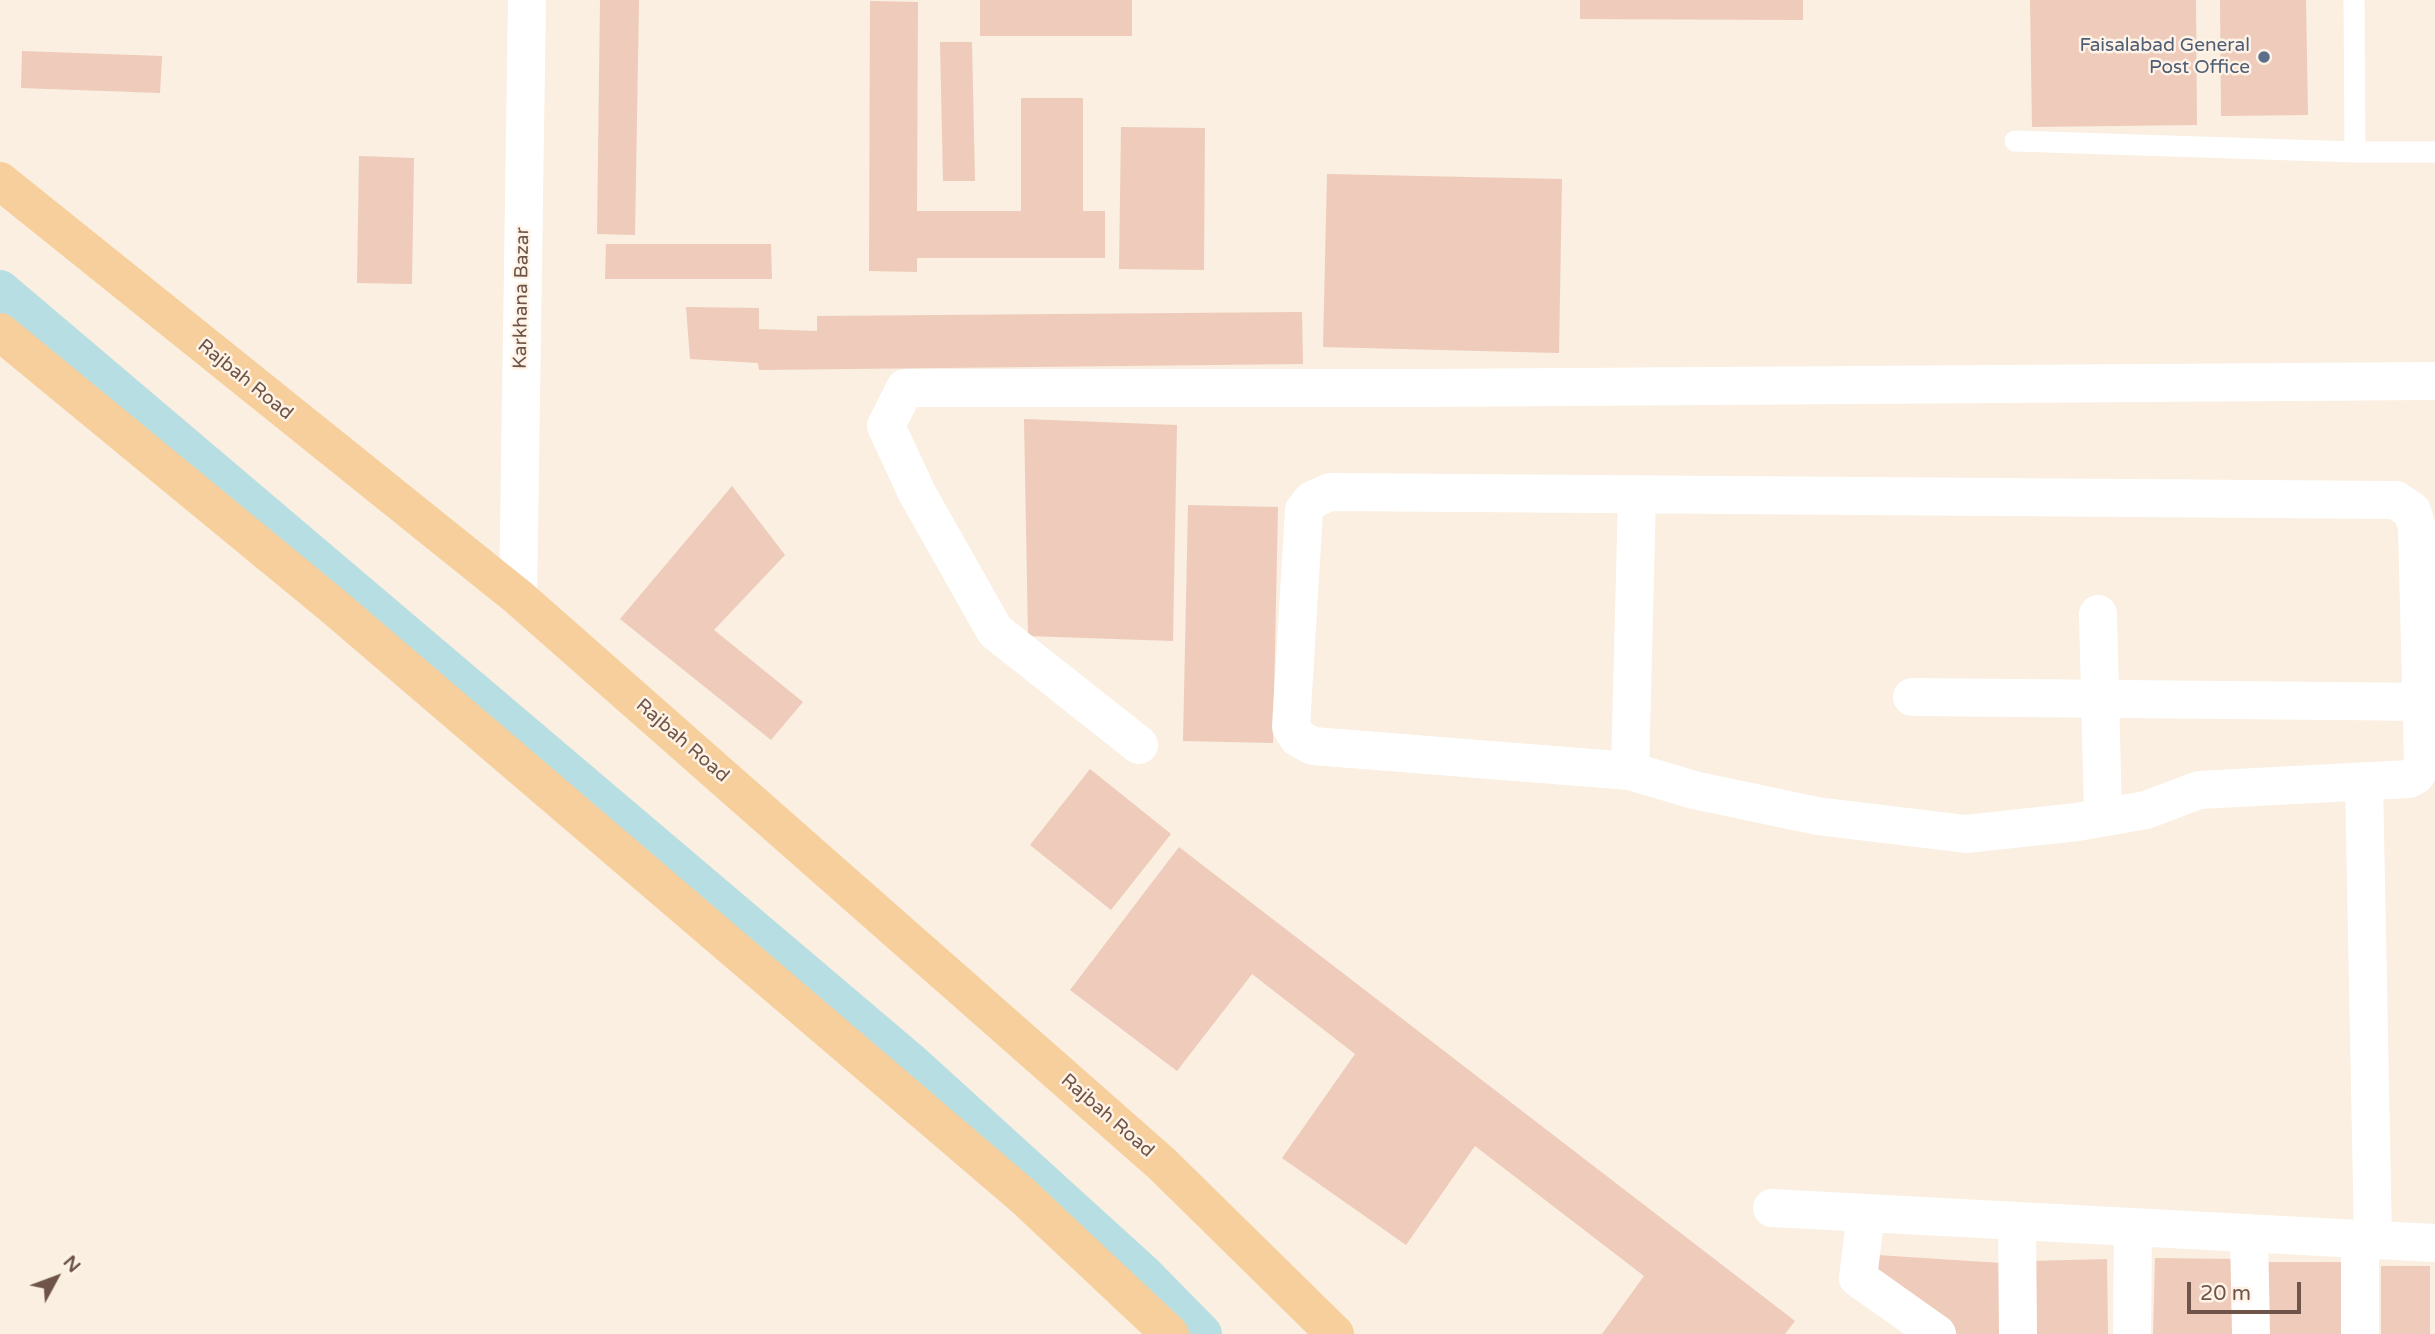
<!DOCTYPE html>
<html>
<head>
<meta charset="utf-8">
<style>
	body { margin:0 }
	#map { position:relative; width:2435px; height:1334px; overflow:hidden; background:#faefe0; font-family:"Varela Round",sans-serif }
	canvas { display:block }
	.north { position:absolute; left:21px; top:1243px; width:70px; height:70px; -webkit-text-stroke:5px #fef3e6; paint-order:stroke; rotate:49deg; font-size:19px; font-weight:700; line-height:28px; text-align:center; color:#6f5549 }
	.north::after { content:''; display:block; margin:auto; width:24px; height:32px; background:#6f5549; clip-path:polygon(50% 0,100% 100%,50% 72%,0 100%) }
	.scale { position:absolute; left:2187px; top:1282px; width:114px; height:32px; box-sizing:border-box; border:4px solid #6f5549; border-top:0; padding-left:9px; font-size:21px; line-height:24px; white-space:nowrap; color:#6f5549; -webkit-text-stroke:5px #fef3e6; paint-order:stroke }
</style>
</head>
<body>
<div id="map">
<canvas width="2435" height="1334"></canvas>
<div class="north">N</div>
<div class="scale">20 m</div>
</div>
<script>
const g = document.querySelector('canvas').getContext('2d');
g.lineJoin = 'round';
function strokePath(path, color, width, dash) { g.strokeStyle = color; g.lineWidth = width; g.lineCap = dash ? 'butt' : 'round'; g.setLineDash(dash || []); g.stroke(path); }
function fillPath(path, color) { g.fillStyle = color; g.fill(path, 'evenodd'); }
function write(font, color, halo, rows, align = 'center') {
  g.font = font + ' "Varela Round",sans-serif'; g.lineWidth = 5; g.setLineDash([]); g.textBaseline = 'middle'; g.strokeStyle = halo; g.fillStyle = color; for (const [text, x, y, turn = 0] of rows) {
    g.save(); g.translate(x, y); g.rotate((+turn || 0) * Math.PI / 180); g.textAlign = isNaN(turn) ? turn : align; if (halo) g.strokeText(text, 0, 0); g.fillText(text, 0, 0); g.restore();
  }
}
strokePath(new Path2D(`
	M0,290L912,1064L1143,1274L1202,1334`), '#b7dee2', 40);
fillPath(new Path2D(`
	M600,0H639L635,235L597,234Z
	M980,0H1132V36H980Z
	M1580,0H1803V20L1580,19Z
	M2030,0H2196L2197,125L2032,127Z
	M2220,0H2306L2308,115L2221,116Z
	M870,1L918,2L917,211H1021V98H1083V211H1105V258H917V272L869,271Z
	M940,42H972L975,181H943Z
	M22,51L162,56L160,93L21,88Z
	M1121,127L1205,128L1204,270L1119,269Z
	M359,156L414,158L412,284L357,283Z
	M1327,174L1562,179L1559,353L1323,347Z
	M606,244H771L772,279H605Z
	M686,307L759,308V329L817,331V316L1302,312L1303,364L759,370L758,363L690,359Z
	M1024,419L1177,425L1173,641L1028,636Z
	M732,486L785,555L714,630L803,702L771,740L620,619Z
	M1188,505L1278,507L1273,743L1183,741Z
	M1090,769L1171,834L1111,910L1030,845Z
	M1179,847L1795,1321L1785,1334H1602L1644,1276L1475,1146L1406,1245L1282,1158L1355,1054L1252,974L1177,1071L1070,990Z
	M1877,1255L2001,1263L2006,1334H1957L1873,1273Z
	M2155,1258L2234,1259L2233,1334H2153Z
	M2107,1259L2108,1334H2034L2032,1261Z
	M2264,1262H2342V1334H2264Z
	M2381,1266H2430V1334H2381Z`), '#eecbba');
strokePath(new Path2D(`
	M2354,0L2355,152
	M2015,141L2355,152H2435`), '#fff', 21);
strokePath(new Path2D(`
	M1330,492L2396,500L2412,511L2417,527L2423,763L2416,775L2409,779L2199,790L2146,810L2077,822L1966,834L1817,816L1694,790L1630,771L1313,746L1298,738L1291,727L1304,510L1312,500Z
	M2098,614L2103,817
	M1912,697L2435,702
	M1139,745L995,631L917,493L886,426L905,388H1422L2435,381
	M1630,771L1637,495
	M2364,781L2373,1240
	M1772,1208L2435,1243
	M1866,1213L1858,1278L1937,1334
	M2017,1221L2018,1334
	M2249,1233L2251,1334
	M2360,1239V1334
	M2132,1334L2133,1227`), '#fff', 38);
strokePath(new Path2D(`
	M518,597L527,0`), '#fff', 38);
strokePath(new Path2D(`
	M0,181L518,597L1162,1164L1335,1334
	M0,332L332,605L1023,1196L1170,1334`), '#f6cf9c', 38);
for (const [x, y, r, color] of [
	[2264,57,7,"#5c6f8a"]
]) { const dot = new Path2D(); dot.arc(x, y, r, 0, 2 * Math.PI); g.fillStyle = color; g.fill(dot); strokePath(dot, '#fef3e6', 2.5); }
write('19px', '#4e5e75', '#fef3e6', [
	["Faisalabad General",2250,46],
	["Post Office",2250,68]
], 'right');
write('19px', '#6f5549', '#fef3e6', [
	["Karkhana Bazar",522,298,-89],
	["Rajbah Road",245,380,39],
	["Rajbah Road",682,741,41],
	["Rajbah Road",1107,1116,41]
]);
</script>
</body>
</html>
